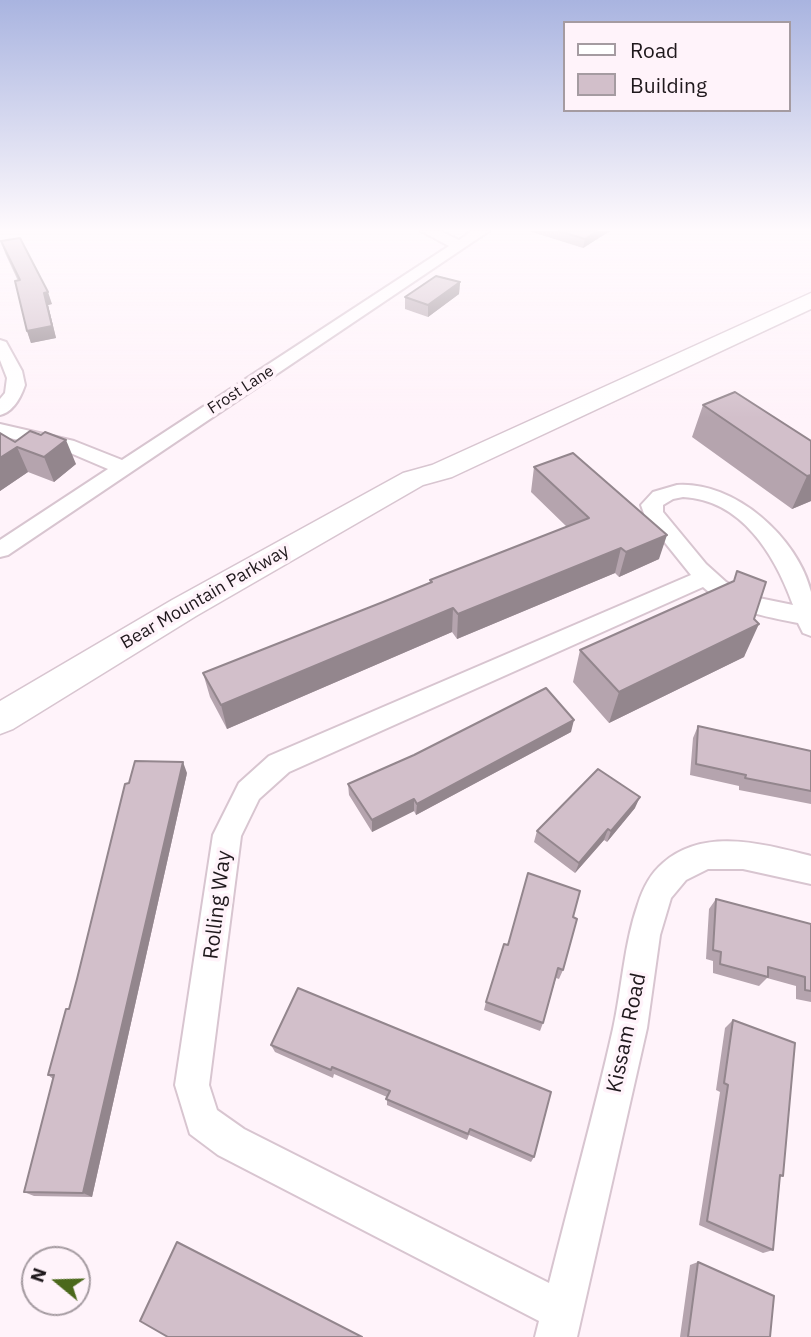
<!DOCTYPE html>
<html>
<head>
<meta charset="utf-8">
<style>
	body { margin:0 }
	#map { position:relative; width:811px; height:1337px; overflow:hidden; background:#fff3fa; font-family:"IBM Plex Sans",sans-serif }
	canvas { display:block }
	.legend { position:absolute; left:563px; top:21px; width:228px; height:91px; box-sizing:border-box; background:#fff3fa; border:2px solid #a59ba1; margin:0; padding:9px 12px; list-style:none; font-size:21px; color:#1f181c }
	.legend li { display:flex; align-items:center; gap:14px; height:35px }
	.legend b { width:35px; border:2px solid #a59ba1 }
	.north { position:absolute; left:21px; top:1246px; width:70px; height:70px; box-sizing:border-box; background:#fff3fa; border:2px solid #a59ba1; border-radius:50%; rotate:289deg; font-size:19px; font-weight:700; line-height:28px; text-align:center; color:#1f181c }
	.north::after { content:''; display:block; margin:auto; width:24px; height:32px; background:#4b681b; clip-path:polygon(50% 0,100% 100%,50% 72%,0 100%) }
</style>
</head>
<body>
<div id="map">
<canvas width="811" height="1337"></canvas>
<ul class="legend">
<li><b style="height:9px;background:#fff"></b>Road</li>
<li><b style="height:19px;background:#d2bfca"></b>Building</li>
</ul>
<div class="north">N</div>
</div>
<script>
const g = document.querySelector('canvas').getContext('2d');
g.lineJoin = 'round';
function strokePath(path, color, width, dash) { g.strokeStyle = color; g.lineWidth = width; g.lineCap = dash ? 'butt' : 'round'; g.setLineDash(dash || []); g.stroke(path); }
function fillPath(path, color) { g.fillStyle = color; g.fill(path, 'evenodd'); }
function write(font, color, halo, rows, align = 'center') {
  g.font = font + ' "IBM Plex Sans",sans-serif'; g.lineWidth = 7; g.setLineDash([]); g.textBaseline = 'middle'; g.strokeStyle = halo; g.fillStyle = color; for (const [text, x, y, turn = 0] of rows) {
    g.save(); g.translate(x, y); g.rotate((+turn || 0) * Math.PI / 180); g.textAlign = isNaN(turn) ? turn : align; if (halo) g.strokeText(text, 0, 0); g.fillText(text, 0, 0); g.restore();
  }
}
const minor = new Path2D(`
	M421,231H440L459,240L472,231H489L8,555L0,557V540L108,469L61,449L0,436V424L74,441L122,460L449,246Z
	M0,340L6,342L22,371L25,385C21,397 13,412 0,415V399L5,393L7,378L0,360Z
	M677,485C735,481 798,538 811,592C811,605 811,622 811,636L803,633L798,623C764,616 729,611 703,587L289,772L259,799L241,836L209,1085L217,1110L244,1129L549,1283C570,1198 594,1114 613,1029C622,988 624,944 638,904C643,888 650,874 663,863C704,827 764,844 811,856V884L743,869H708L686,880L671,898L660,935L647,1028L577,1337H535L539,1321L218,1155L190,1134L175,1085L213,835L239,783L269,756L691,575L646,519L641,505L653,492ZM683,497C742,500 775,555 793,605L754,597L726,582L706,564L663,512V505L673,499Z`);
const highway = new Path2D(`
	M811,293V309L452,477L423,485L196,616L13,729L0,734V701L172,600L403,473L432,465Z`);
strokePath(minor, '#d8c5d0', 4);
strokePath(highway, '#d8c5d0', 3);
fillPath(minor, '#fff');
fillPath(highway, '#fff');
fillPath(new Path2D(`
	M529,231H610L583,248Z
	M1,241L52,304L48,305L56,338L31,343L27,331L18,281L5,253Z
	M460,282L459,294L428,317L405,309V297Z
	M703,405L811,441V501L792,509L692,437Z
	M0,433L15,442L76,464L54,482L28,472L0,491Z
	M534,467L659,559L619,577L615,573L457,639L452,632L227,729L210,697L203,673L383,602L430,583V580L567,527L531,492Z
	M754,619L744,657L609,723L573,682L580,650Z
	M698,726L811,751V804L739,790V786L690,775L693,738Z
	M571,732L416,815L414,811L372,832L349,795L348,784Z
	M187,773L92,1197L34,1196L24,1192L53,1079L48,1075L69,1009Z
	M635,808L607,842L604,840L575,873L534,842L537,831Z
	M716,899L811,924V1002L796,999V986L767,978L759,986L713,973V961L706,959L709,909Z
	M573,917L563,970L559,979L556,978L543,1023L540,1031L484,1010L486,1002L508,945Z
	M298,988L534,1157L531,1162L469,1135L467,1140L387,1105V1097L334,1074L333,1078L275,1052L271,1045Z
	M733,1020L783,1176L780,1177L773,1250L763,1253L699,1225L716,1118L720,1092L716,1090L725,1028Z
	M698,1262L770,1337H680L690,1265Z`), '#b5a4ae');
fillPath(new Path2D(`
	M597,231H610L583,248L585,239Z
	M460,282L459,294L428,317V305Z
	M48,292L52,304L48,305L56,338L31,343L27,331L44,293Z
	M66,440L76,464L54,482L44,457Z
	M17,447L28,472L0,491V458Z
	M811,475V501L792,509L807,476Z
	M667,535L659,559L619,577L626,552Z
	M621,548L615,573L457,639L458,614Z
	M453,608L452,632L227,729L221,705Z
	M759,624L744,657L609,723L619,692Z
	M574,720L571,732L416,815L417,804Z
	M183,762L187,773L92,1197L83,1193Z
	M640,797L635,808L607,842L611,831Z
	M414,799V811L372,832V820Z
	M608,829L604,840L575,873L579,863Z`), '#93868d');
const building = new Path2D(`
	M559,231H597L585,239Z
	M20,238L48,292L44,293L52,326L27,331L15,281L20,280L1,241Z
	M436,276L460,282L428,305L405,297Z
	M735,392L811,441V475L807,476L703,405Z
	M30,431L41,435L45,432L66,440L44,457L17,447L0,458V433L15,442Z
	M573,453L667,535L626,552L621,548L458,614L453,608L221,705L203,673L383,602L432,582L430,580L589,518L534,467Z
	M737,571L766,582L754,619L759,624L619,692L580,650L734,581Z
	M546,688L574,720L417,804L414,799L372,820L348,784L414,755Z
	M698,726L811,751V791L745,778L746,775L696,764Z
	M135,761L183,762L83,1193L24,1192L54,1075H48L66,1009H69L77,979L125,784L129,783Z
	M598,769L640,797L611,831L608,829L579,863L537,831Z
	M528,873L580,891L573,917L577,919L563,970L558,968L543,1023L486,1002L504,944L508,945Z
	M716,899L811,924V991L805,990V977L768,967V977L720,964L721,952L713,950Z
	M298,988L551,1092L534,1157L470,1129L468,1134L386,1099L390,1091L332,1067L331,1070L271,1045Z
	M733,1020L795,1043L783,1176L780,1175L773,1250L707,1221L724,1112L728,1085L724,1083Z
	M177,1242L362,1337H168L140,1321Z
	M698,1262L774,1296L770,1337H688Z`);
fillPath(building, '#d2bfca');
strokePath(building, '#93868d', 2);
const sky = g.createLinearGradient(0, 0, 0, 418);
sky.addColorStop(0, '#a9b4e0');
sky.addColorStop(0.55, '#fffafd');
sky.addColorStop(1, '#fffafd00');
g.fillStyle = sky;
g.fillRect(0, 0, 811, 418);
write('16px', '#1f181c', '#fff3fa', [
	["Frost Lane",241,390,-33]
]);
write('18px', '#1f181c', '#fff3fa', [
	["Bear Mountain Parkway",205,597,-30]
]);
write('21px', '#1f181c', '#fff3fa', [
	["Rolling Way",218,905,-83],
	["Kissam Road",627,1033,-78]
]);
</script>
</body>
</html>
